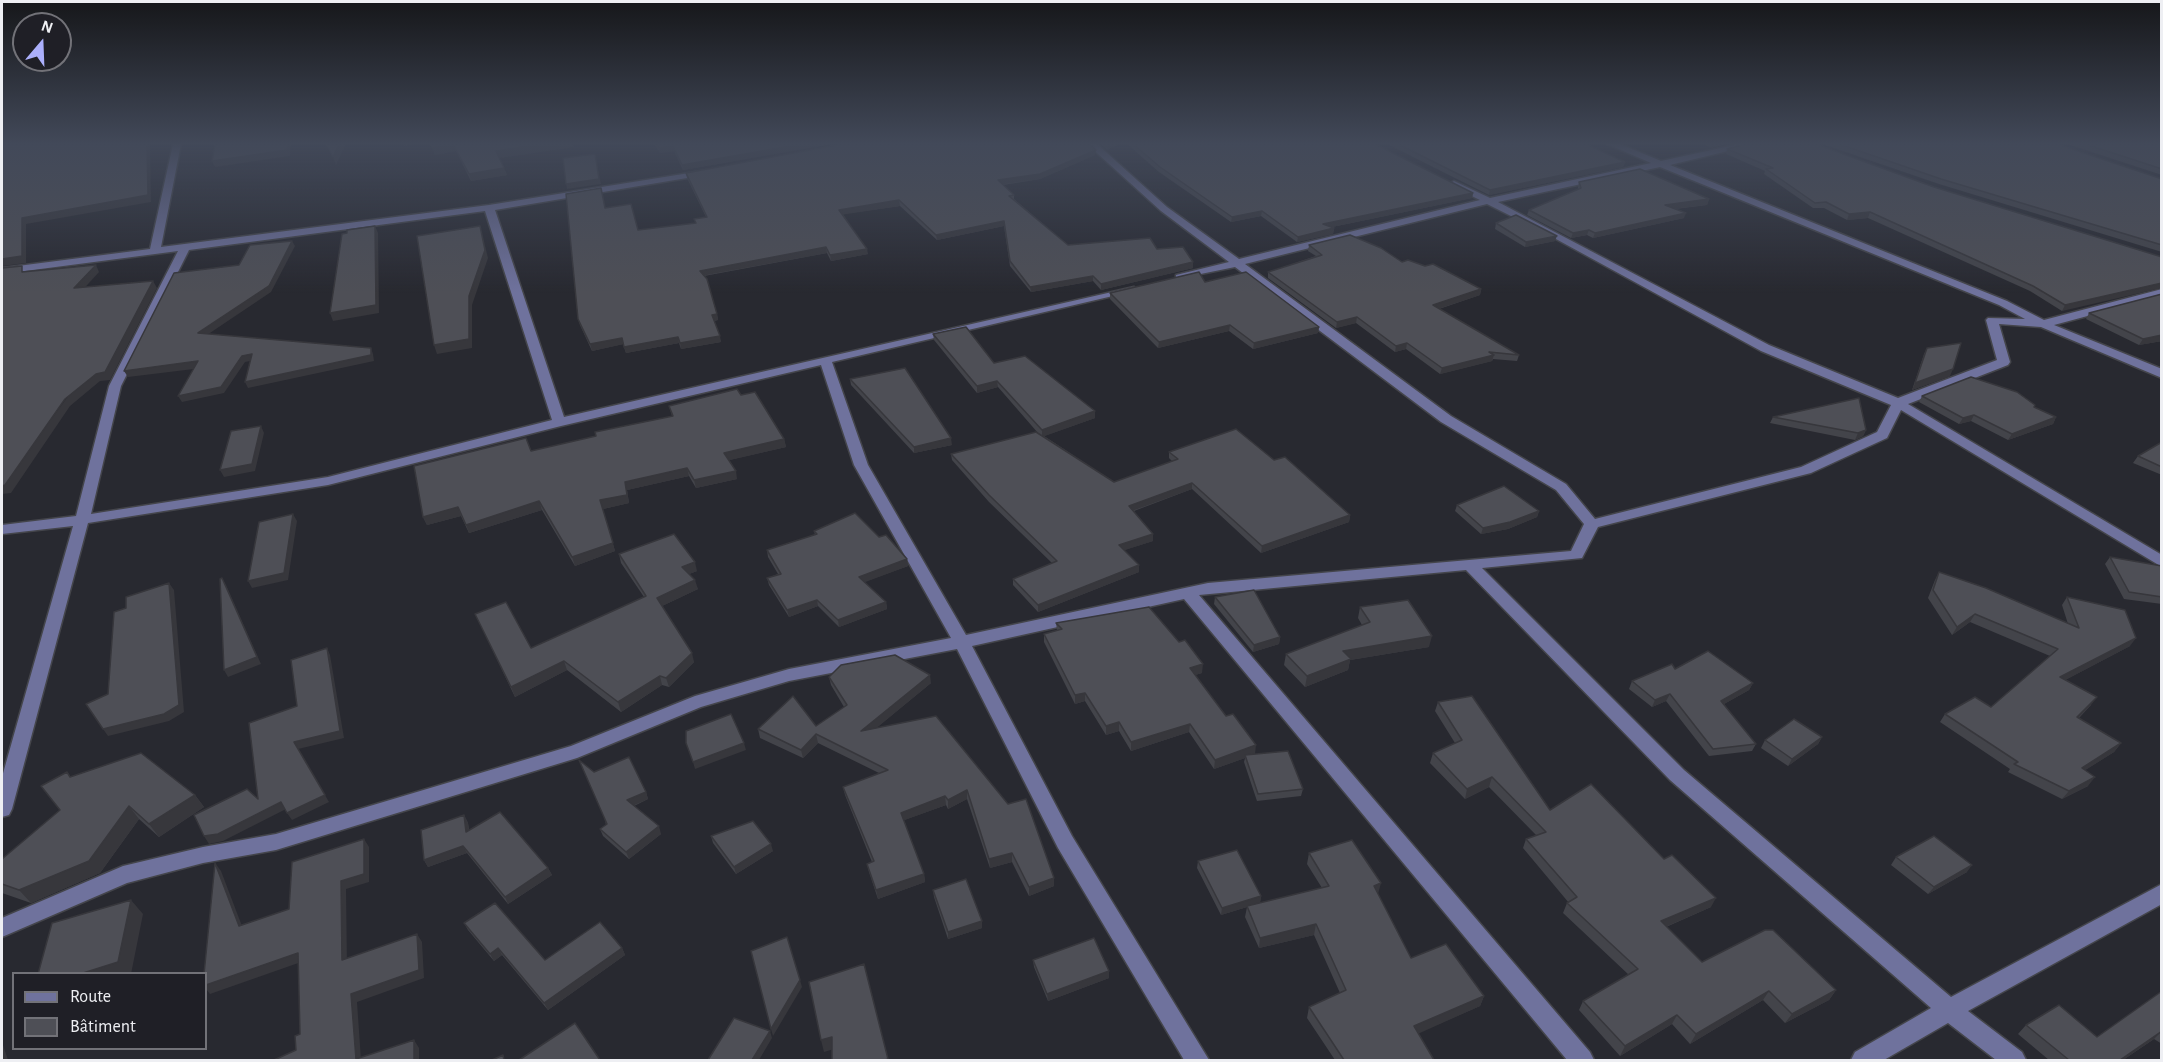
<!DOCTYPE html>
<html>
<head>
<meta charset="utf-8">
<style>
	body { margin:0 }
	#map { position:relative; width:2163px; height:1062px; overflow:hidden; background:#282930; font-family:"Alegreya Sans",sans-serif }
	canvas { display:block }
	.frame { position:absolute; inset:0; border:3px solid #eeeff3; pointer-events:none }
	.legend { position:absolute; left:12px; top:972px; width:195px; height:78px; box-sizing:border-box; background:#1f1f26; border:2px solid #727278; margin:0; padding:8px 10px; list-style:none; font-size:18px; color:#eeeff3 }
	.legend li { display:flex; align-items:center; gap:12px; height:30px }
	.legend b { width:30px; border:2px solid #727278 }
	.north { position:absolute; left:12px; top:12px; width:60px; height:60px; box-sizing:border-box; background:#1f1f26; border:2px solid #727278; border-radius:50%; rotate:19deg; font-size:16px; font-weight:700; line-height:24px; text-align:center; color:#eeeff3 }
	.north::after { content:''; display:block; margin:auto; width:21px; height:27px; background:#abaffb; clip-path:polygon(50% 0,100% 100%,50% 72%,0 100%) }
</style>
</head>
<body>
<div id="map">
<canvas width="2163" height="1062"></canvas>
<div class="frame"></div>
<ul class="legend">
<li><b style="height:8px;background:#6f729d"></b>Route</li>
<li><b style="height:16px;background:#4e4f56"></b>Bâtiment</li>
</ul>
<div class="north">N</div>
</div>
<script>
const g = document.querySelector('canvas').getContext('2d');
g.lineJoin = 'round';
function strokePath(path, color, width, dash) { g.strokeStyle = color; g.lineWidth = width; g.lineCap = dash ? 'butt' : 'round'; g.setLineDash(dash || []); g.stroke(path); }
function fillPath(path, color) { g.fillStyle = color; g.fill(path, 'evenodd'); }
const minor = new Path2D(`
	M173,144H181L161,247L489,205L708,170L710,172L705,175L495,210L564,417L1134,287V291L832,362L868,465L966,635L1208,583L1571,551L1584,524L1556,490L1441,422L1235,267L1176,279V275L1229,262L1161,211L1087,144H1097L1167,207L1239,259L1480,200L1451,186L1449,184L1454,181L1490,198L1651,163L1607,144H1620L1661,161L1739,144H1757L1670,165L2007,301L2044,320L2162,289V296L2054,325L2162,369V378L2041,327L1999,324L2010,362L2008,365L1908,404L2162,555V567L1901,410L1887,438L1811,473L1598,527L1582,558L1482,568L1684,770L1951,997L2162,884V904L1968,1011L2022,1052L2026,1060H1996L1948,1023L1884,1060H1851L1855,1052L1931,1008L1670,780L1466,570L1199,595L1590,1052L1594,1060H1567L1184,599L972,646L1072,836L1209,1060H1184L1058,848L957,649L789,681L701,707L577,758L276,850L203,863L127,883L2,937V918L123,866L203,847L276,834L571,746L695,696L789,669L951,638L854,465L821,365L561,426L328,485L88,523L12,809L9,815L2,817V777L73,526L2,534V525L76,516L109,386L178,251L2,274V268L150,249ZM1660,167L1999,305L2025,319L1988,318L1986,320L1997,360L1898,398L1769,345L1498,202ZM1487,204L1545,233L1761,351L1891,405L1877,432L1801,467L1595,519L1566,484L1451,416L1245,264ZM485,211L552,420L328,477L91,514L121,386L189,250Z`);
strokePath(minor, '#44454b', 3);
fillPath(minor, '#6f729d');
fillPath(new Path2D(`
	M431,144L574,147L499,158L507,175L471,181L456,151L435,155Z
	M654,144H832L683,170L674,151L660,153Z
	M1101,144H1118L1107,150Z
	M1127,144H1376L1473,193L1472,198L1332,227L1334,228L1333,234L1297,242L1261,216L1231,222L1159,172Z
	M1387,144H1586L1625,162L1623,167L1489,195Z
	M1704,144H1726L1711,148Z
	M1822,144H2057L2162,179V252L1939,184Z
	M2067,144H2162V175Z
	M1727,149L1934,187L2162,257L2062,311L2030,291L1868,218L1847,220L1824,208H1813L1764,174L1765,171L1726,154Z
	M1095,155L1040,179L1003,185L1014,195V199L1068,245L1157,249L1193,268L1101,290L1093,281L1031,292L1010,266L1004,226L937,240L900,206L843,214L868,254L831,261L827,253L704,276L717,314L718,320L714,321L721,342L681,349L679,343L626,353L623,344L592,351L580,325L578,319L605,208L638,230L696,223L706,217L687,178L686,173Z
	M1579,182L1709,199L1707,205L1675,209L1684,218L1593,238L1587,235L1571,238L1527,215L1529,210L1578,189V187Z
	M1496,223L1555,241L1525,247L1495,229Z
	M1309,245L1402,262L1481,289L1480,295L1439,309L1519,355L1517,361L1493,359L1492,361L1440,374L1406,349L1395,352L1356,323L1336,328L1268,278V272L1316,256L1308,251Z
	M1205,282L1319,327L1318,333L1253,349L1229,331L1158,348L1110,299V293Z
	M2089,313L2162,341L2139,345L2086,319Z
	M933,334L1095,411V418L1044,436L1114,482L1172,461L1169,458V452L1274,460L1350,515L1349,522L1261,553L1192,489L1134,511L1153,534V541L1124,550L1139,565V572L1038,612L1013,585V579L1052,563L989,502L952,460L951,454L1038,433L998,387L977,393L934,340Z
	M1927,348L1950,376L1912,390L1924,354Z
	M850,379L952,445L914,453L851,385Z
	M741,395L784,439L786,447L729,460L737,479L696,488L689,476L627,490L629,503L603,509L615,551L575,566L542,510L469,533L461,516L427,525L423,517L531,451L596,436L672,416L669,406Z
	M1922,396L2034,407L2056,417L2053,424L2008,440L1971,421L1959,424L1919,402Z
	M1773,417L1866,430L1863,436L1855,440L1770,423Z
	M2162,442V475L2133,463L2138,456Z
	M1457,505L1539,511L1537,517L1508,529L1481,534L1455,511Z
	M814,531L879,537L907,559L908,566L864,582L886,602L887,609L839,627L818,606L789,617L769,585L767,578L778,574L768,557L767,550L815,535Z
	M619,554L697,571L689,574L698,589L662,606L694,662L669,687L662,685L621,712L567,670L515,697L475,614L531,648L644,597L621,563Z
	M2110,557L2162,566V604L2124,599L2105,564Z
	M1939,572L2068,624L2062,605L2067,597L2130,646L2065,680L2091,705L2079,718L2121,743L2114,752L2085,770L2088,786L2062,799L2008,772L2010,769L1940,722L1945,714L1991,707L2050,656L1970,622L1952,635L1928,598L1935,580Z
	M1215,597L1280,637L1279,644L1253,652L1214,604Z
	M1360,607L1429,647L1350,660L1348,670L1305,687L1284,665L1286,654L1362,625L1358,618Z
	M1056,623L1202,673L1195,675L1255,754L1303,789L1301,796L1257,801L1244,762L1245,758L1214,769L1189,732L1131,751L1119,731L1106,735L1085,701L1075,704L1044,642V634L1057,630Z
	M1675,669L1753,683L1749,690L1724,704L1756,744L1752,751L1709,756L1666,701L1652,707L1629,689L1632,681Z
	M829,677L931,683L876,728L936,716L1054,886L1029,896L1012,862L990,868L967,799L948,809L946,805L904,820L924,874L925,882L878,899L869,872L867,864L872,862L845,795L843,787L879,773L818,743L803,758L760,738L758,729L816,726L844,707L831,685Z
	M1438,702L1550,810L1711,907L1666,927L1702,962L1836,990L1829,1000L1785,1023L1763,1000L1690,1044L1672,1024L1620,1056L1579,1010L1583,1001L1629,975L1563,913L1567,903H1569L1523,848L1526,839L1536,835L1489,787L1465,799L1430,763L1433,753L1455,743L1435,711Z
	M1822,737L1818,744L1788,766L1761,748L1765,740Z
	M67,772L71,777L195,795L204,807L159,837L139,819L100,873L31,903L2,893V859L60,810Z
	M594,772L646,792L648,799L634,806L661,834L629,859L603,836L600,829L606,825Z
	M464,815L468,823L469,830L548,868L552,875L508,904L467,853L428,867L424,860Z
	M711,836L773,851L736,874L713,843Z
	M1309,853L1378,894L1411,958L1484,996L1480,1006L1418,1033L1434,1060H1335L1307,1018L1309,1007L1340,993L1314,935L1259,948L1245,917L1247,907L1221,915L1197,868L1198,861L1261,896L1260,903L1322,888L1307,864Z
	M1896,857L1967,872L1928,894L1891,865Z
	M933,890L982,921V928L948,939L934,897Z
	M464,923L545,960L622,948L625,955L548,1010L502,955L494,961L468,930Z
	M1033,960L1109,971V978L1048,1001L1034,967Z
	M2162,991V1044L2154,1039L2123,1060H2049L2018,1034L2026,1025L2097,1037Z`), '#43444a');
fillPath(new Path2D(`
	M147,144H150L151,202L26,224V263L2,266V259L22,218Z
	M288,144H291L290,156L215,167L212,161Z
	M339,144H346L336,165L333,157Z
	M403,144H415L404,146Z
	M453,144L456,151L435,155L432,148Z
	M542,144H573L574,147L498,158L496,151Z
	M802,144H832L683,170L682,165Z
	M1108,144H1118V145L1107,150V145Z
	M1713,144H1726L1711,148Z
	M673,146L674,151L660,153L659,148Z
	M1096,150L1095,155L1040,179L998,185V180Z
	M596,160L601,184L567,189L566,184Z
	M1625,162L1623,167L1489,195L1490,190Z
	M504,168L507,175L471,181L469,174Z
	M1473,193L1472,198L1322,229L1323,224Z
	M1709,199L1707,205L1663,210L1665,205Z
	M899,200L900,206L840,215L839,210Z
	M1262,211L1261,216L1231,222L1232,217Z
	M1870,212L1868,218L1847,220L1849,214Z
	M1686,213L1684,218L1593,238L1595,233Z
	M1004,221V226L937,240L936,235Z
	M375,226L378,233L379,313L333,321L330,313Z
	M480,226L488,258L472,305V348L437,354L434,345L469,296Z
	M1334,228L1333,234L1297,242L1298,237Z
	M1589,230L1587,235L1571,238L1573,233Z
	M1557,236L1555,241L1525,247L1526,242Z
	M292,241L295,246L271,292L201,339L198,333Z
	M826,247L827,253L701,276L700,271Z
	M867,249L868,254L831,261L830,255Z
	M1193,262V268L1101,290V284Z
	M96,265L99,272L78,295L74,288Z
	M1093,276V281L1031,292L1030,287Z
	M153,281L157,288L110,380L100,381L70,406L11,493L2,494V486Z
	M2162,283V288L2062,311L2065,305Z
	M1481,289L1480,295L1432,311L1433,305Z
	M717,314L718,320L713,321L712,315Z
	M1357,317L1356,323L1336,328L1337,322Z
	M1230,325L1229,331L1158,348L1159,342Z
	M1319,327L1318,333L1253,349L1254,343Z
	M2162,335V341L2139,345L2143,339Z
	M720,336L721,342L681,349L680,343Z
	M678,337L679,343L626,353L624,347Z
	M622,338L624,344L592,351L590,344Z
	M1407,343L1406,349L1395,352L1396,346Z
	M371,348L373,354L374,361L248,388L245,382Z
	M252,354L255,360L245,362L224,393L182,402L178,396L242,356Z
	M1494,355L1492,361L1440,374L1442,368Z
	M198,361L202,368L128,377L124,371Z
	M1953,369L1950,376L1912,390L1915,383Z
	M997,381L998,387L977,393V386Z
	M1095,411V418L1042,437V430Z
	M1974,415L1971,421L1959,424L1963,418Z
	M2056,417L2053,424L2008,440L2012,434Z
	M261,426L264,433L255,471L224,477L220,470Z
	M1866,430L1863,436L1855,440L1858,433Z
	M951,438L952,445L914,453V447Z
	M784,439L786,447L726,461L724,453Z
	M687,468L689,476L627,490L629,503L603,509L615,551L575,566L572,557L600,500L625,482Z
	M736,471L737,479L696,488L694,480Z
	M1192,483V489L1129,512V506Z
	M539,501L542,510L469,533L466,525Z
	M458,507L461,516L427,525L423,517Z
	M1539,511L1537,517L1508,529L1481,534L1483,528Z
	M293,514L297,521L288,580L252,588L248,581Z
	M1350,515L1349,522L1261,553L1262,546Z
	M1153,534V541L1119,552V545Z
	M907,559L908,566L860,584L859,577Z
	M695,562L697,571L684,576L682,567Z
	M1139,565V572L1038,612V605Z
	M222,578L226,585L261,664L228,677L224,670Z
	M695,580L698,589L660,607L657,598Z
	M169,583L174,590L184,712L169,721L108,736L103,729Z
	M817,600L818,606L789,617L787,610Z
	M886,602L887,609L839,627L838,620Z
	M1975,614L1970,622L1952,635L1957,627Z
	M1432,636L1429,647L1350,660L1348,670L1305,687L1307,676L1343,651Z
	M1280,637L1279,644L1253,652L1254,645Z
	M2136,638L2130,646L2054,686L2060,677Z
	M327,648L330,655L344,738L298,749L329,802L292,820L287,813L294,742Z
	M692,653L694,662L669,687L666,678Z
	M564,661L567,670L515,697L511,687Z
	M1203,664L1202,673L1189,677L1190,668Z
	M930,675L931,683L862,740L861,731Z
	M660,676L662,685L621,712L618,702Z
	M1753,683L1749,690L1717,708L1721,701Z
	M1085,693V701L1075,704V695Z
	M1670,694L1666,701L1652,707L1655,700Z
	M2097,697L2091,705L2071,725L2077,717Z
	M1119,722V731L1106,735V726Z
	M1190,724L1189,732L1131,751V742Z
	M816,734L818,743L803,758L801,750Z
	M1822,737L1818,744L1788,766L1792,759Z
	M744,743L746,750L695,769L693,762Z
	M2121,743L2114,752L2076,776L2082,768Z
	M1256,745L1255,754L1245,755V758L1214,769L1215,760Z
	M1492,777L1489,787L1465,799L1467,789Z
	M2095,777L2088,786L2062,799L2069,791Z
	M967,790V799L948,809V800Z
	M646,792L648,799L630,807L627,800Z
	M195,795L204,807L159,837L149,824Z
	M945,796L946,805L902,821L901,813Z
	M281,802L286,809L223,841L209,844L204,836Z
	M129,806L139,819L100,873L31,903L19,890Z
	M464,815L468,823L470,839L466,832Z
	M659,826L661,834L629,859L626,852Z
	M364,839L369,847V882L346,889L347,968L342,960L341,881Z
	M771,844L773,851L736,874L734,867Z
	M463,846L467,853L428,867L424,860Z
	M1012,853V862L990,868L989,859Z
	M215,863L221,871L245,934L239,926Z
	M1972,865L1967,872L1928,894L1934,887Z
	M548,868L552,875L508,904L505,897Z
	M924,874L925,882L878,899L876,890Z
	M1054,878V886L1029,896V887Z
	M1381,883L1378,894L1374,886Z
	M1261,896L1260,903L1221,915L1222,908Z
	M1716,898L1711,907L1656,931L1661,921Z
	M131,900L143,914L131,974H80Z
	M982,921V928L948,939V932Z
	M1316,924L1314,935L1259,948L1260,938Z
	M417,934L422,942L424,978L357,1002L361,1060L356,1059L351,994Z
	M498,948L502,955L494,961L490,954Z
	M622,948L625,955L548,1010L544,1003Z
	M298,953L304,961L210,994L206,989V985Z
	M1109,971V978L1048,1001L1047,994Z
	M800,980L802,987L773,1036L771,1029Z
	M1836,990L1829,1000L1785,1023L1792,1014Z
	M1769,991L1763,1000L1690,1044L1696,1034Z
	M1484,996L1480,1006L1411,1037L1414,1026Z
	M1677,1015L1672,1024L1620,1056L1625,1046Z
	M770,1031L772,1038L759,1060H752Z
	M2162,1031L2154,1039L2123,1060H2120Z
	M832,1037L834,1049L824,1052L821,1040Z
	M414,1040L419,1048V1060H414Z
	M2,1042L8,1060H3L2,1056Z`), '#37373c');
const building = new Path2D(`
	M2,144H147L148,195L22,218V256L2,259Z
	M215,144H288L287,150L212,161Z
	M326,144H339L333,157Z
	M431,144H453L432,148Z
	M453,144H542L496,151L504,168L469,174Z
	M656,144H802L682,165L673,146L659,148Z
	M842,144H1090L1096,150L1040,174L998,180L1014,195L1009,196L1068,245L1150,238L1157,249L1183,247L1193,262L1101,284L1093,276L1030,287L1010,261L1004,221L936,235L899,200L839,210L867,249L830,255L826,247L700,271L707,279L717,314L712,315L720,336L680,343L678,337L624,347L622,338L590,344L578,319L566,194L601,188L605,208L631,204L638,230L696,223L694,219L707,217L686,173Z
	M1133,144H1375L1473,193L1323,224L1334,228L1298,237L1262,211L1232,217L1160,167Z
	M1398,144H1586L1625,162L1490,190Z
	M1746,144H1816L1934,187L2162,257V283L2065,305L2033,286L1870,212L1849,214L1826,202L1815,203L1766,169L1773,168L1727,149Z
	M1839,144H2057L2162,179V245L1941,179Z
	M2085,144H2162V169Z
	M595,154L599,179L566,184L563,158Z
	M1640,169L1709,199L1665,205L1686,213L1595,233L1589,230L1573,233L1529,210L1581,188L1579,182Z
	M1516,215L1557,236L1526,242L1496,223Z
	M375,226L376,305L330,313L342,234L347,233V230Z
	M480,226L485,250L469,296V339L434,345L417,236Z
	M1350,235L1381,248L1402,262L1408,260L1425,266L1433,264L1481,289L1433,305L1519,355L1489,352L1494,355L1442,368L1407,343L1396,346L1357,317L1337,322L1268,272L1322,255L1309,245Z
	M292,241L269,286L198,333L371,348V355L245,382L252,354L242,356L221,387L178,396L198,361L124,371L174,273L239,265L250,245Z
	M96,265L74,288L153,281L105,372L96,374L65,399L5,485L2,486V268L22,266V272Z
	M1199,272L1205,282L1246,272L1319,327L1254,343L1230,325L1159,342L1110,293Z
	M2162,294V335L2143,339L2089,313Z
	M966,327L994,363L1025,356L1095,411L1042,430L997,381L977,386L933,334Z
	M1961,343L1953,369L1915,383L1927,348Z
	M905,368L951,438L914,447L850,379Z
	M1971,377L2017,392L2035,405L2034,407L2056,417L2012,434L1974,415L1963,418L1922,396Z
	M737,389L741,395L755,392L784,439L724,453L736,471L694,480L687,468L625,482L627,495L600,500L613,543L572,557L539,501L466,525L458,507L423,517L414,466L526,438L531,451L596,436L595,432L673,416L669,406Z
	M1859,398L1866,430L1858,433L1773,417Z
	M261,426L252,464L220,470L231,431Z
	M1236,429L1274,460L1285,457L1350,515L1262,546L1192,483L1129,506L1153,534L1119,545L1139,565L1038,605L1013,579L1057,561L989,495L951,454L1036,432L1114,482L1178,459L1169,452Z
	M2162,442V467L2138,456Z
	M1504,486L1539,511L1510,522L1483,528L1457,505Z
	M855,513L879,537L886,535L907,559L859,577L886,602L838,620L817,600L787,610L767,578L781,574L767,550L817,534L814,531Z
	M293,514L284,573L248,581L259,522Z
	M674,534L695,562L682,567L695,580L657,598L692,653L666,678L660,676L618,702L564,661L511,687L475,614L506,602L531,648L646,596L619,554Z
	M2110,557L2162,566V597L2129,592Z
	M1939,572L1986,588L2079,628L2067,597L2125,610L2136,638L2060,677L2097,697L2077,717L2121,743L2082,768L2095,777L2069,791L2014,764L2018,762L1945,714L1975,697L1991,707L2058,649L1975,614L1957,627L1933,590Z
	M222,578L257,657L224,670L220,579Z
	M169,583L179,705L164,714L103,729L86,704L108,694L114,612L126,608V597Z
	M1254,590L1280,637L1254,645L1215,597Z
	M1408,600L1432,636L1343,651L1351,659L1307,676L1286,654L1370,622L1360,607Z
	M1149,607L1179,642L1185,640L1203,664L1190,668L1226,716L1233,714L1256,745L1215,760L1190,724L1131,742L1119,722L1106,726L1085,693L1075,695L1044,634L1062,629L1056,623Z
	M327,648L340,731L294,742L325,795L287,813L281,802L218,834L204,836L194,815L247,789L258,799L249,723L297,706L291,660Z
	M1708,651L1753,683L1721,701L1756,744L1713,749L1670,694L1655,700L1632,681L1672,664L1675,669Z
	M895,655L930,675L861,731L936,716L1008,804L1026,799L1054,878L1029,887L1012,853L989,859L967,790L948,800L945,796L901,813L924,874L876,890L867,864L874,861L843,787L888,770L816,734L801,750L758,729L793,696L816,726L847,705L829,677L841,665Z
	M1472,696L1550,810L1591,784L1664,859L1672,855L1716,898L1661,921L1702,962L1765,930H1773L1836,990L1792,1014L1769,991L1696,1034L1677,1015L1625,1046L1583,1001L1638,969L1567,903L1577,897L1526,839L1546,832L1492,777L1467,789L1433,753L1462,740L1438,702Z
	M731,714L744,743L693,762L686,743V731Z
	M1794,719L1822,737L1792,759L1765,740Z
	M1288,751L1303,789L1258,794L1245,755Z
	M141,753L195,795L149,824L129,806L89,861L19,890L2,884V859L60,810L41,786L67,772L70,777Z
	M629,757L646,792L627,800L659,826L626,852L600,829L607,824L579,760L594,772Z
	M500,812L548,868L505,897L463,846L424,860L421,830L464,815L466,832Z
	M753,821L771,844L734,867L711,836Z
	M1934,836L1972,865L1934,887L1896,857Z
	M364,839V874L341,881L342,960L417,934L419,970L351,994L356,1059L414,1040V1060H274L296,1050L295,1036L300,1034L298,953L206,985V974H204L215,863L239,926L289,909L292,862Z
	M1352,840L1381,883L1374,886L1411,958L1446,944L1484,996L1414,1026L1434,1060H1344L1309,1007L1346,990L1316,924L1260,938L1247,906L1329,886L1309,853Z
	M1237,850L1261,896L1222,908L1198,861Z
	M966,879L982,921L948,932L933,890Z
	M131,900L118,962L80,974H38L52,923Z
	M495,903L545,960L600,922L622,948L544,1003L498,948L490,954L464,923Z
	M787,937L800,980L771,1029L751,951Z
	M1094,938L1109,971L1047,994L1033,960Z
	M864,964L888,1059L885,1060H832V1037L821,1040L809,982Z
	M2162,991V1031L2120,1060H2069L2026,1025L2059,1005L2097,1037Z
	M734,1018L770,1031L752,1060H708Z
	M575,1023L600,1060H519Z
	M503,1055L504,1060H492Z`);
fillPath(building, '#4e4f56');
strokePath(building, '#37373c', 1.5);
const sky = g.createLinearGradient(0, 0, 0, 293);
sky.addColorStop(0, '#16171a');
sky.addColorStop(0.49, '#424959');
sky.addColorStop(1, '#42495900');
g.fillStyle = sky;
g.fillRect(0, 0, 2163, 293);
</script>
</body>
</html>
